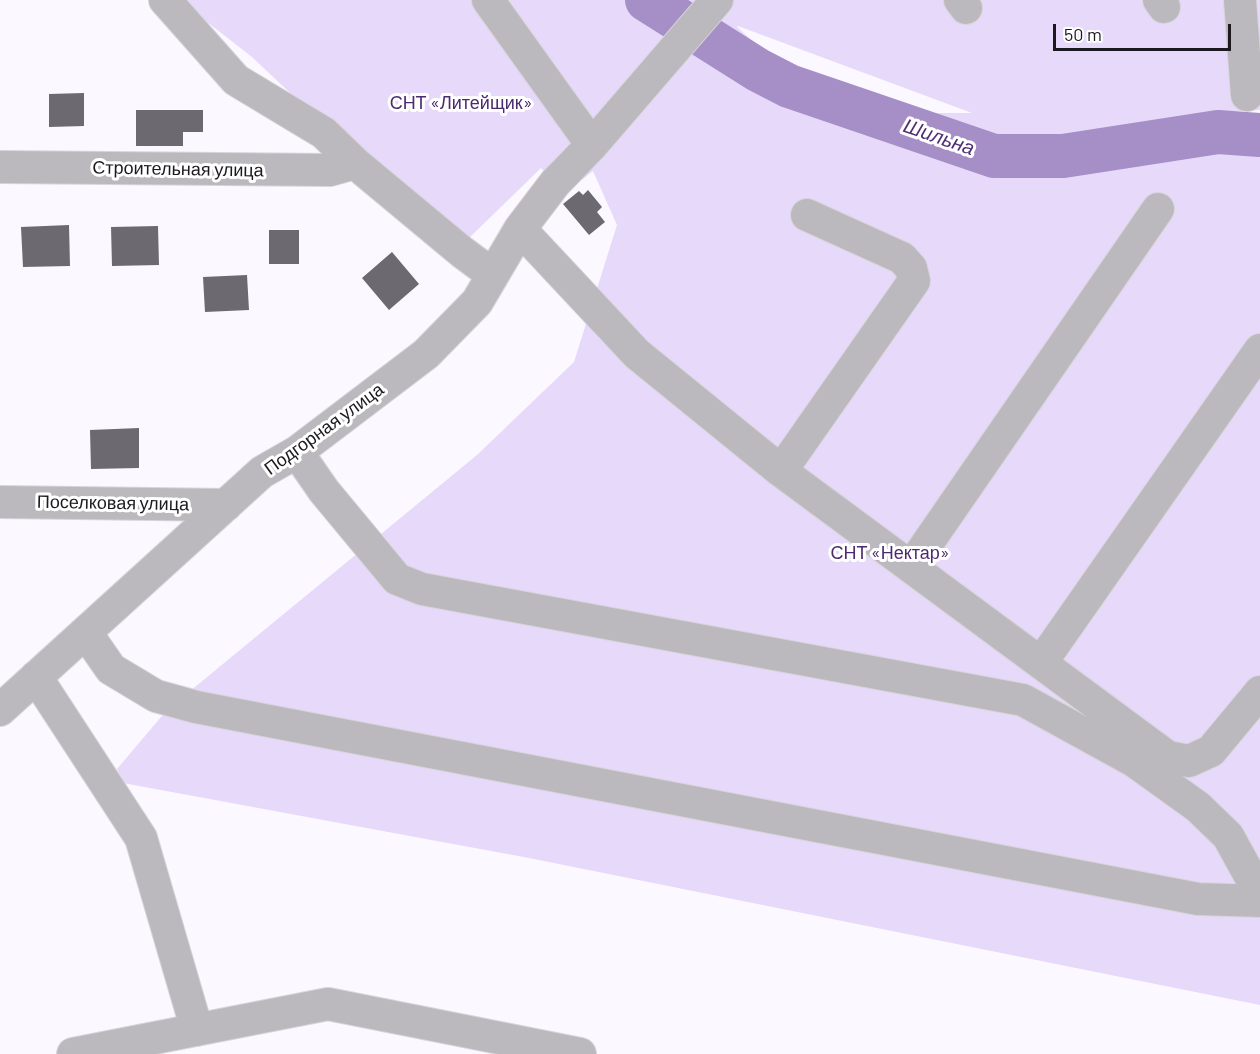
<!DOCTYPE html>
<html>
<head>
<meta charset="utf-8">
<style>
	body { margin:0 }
	#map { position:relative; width:1260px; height:1054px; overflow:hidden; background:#fbf8ff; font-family:Barlow,sans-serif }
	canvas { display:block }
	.scale { position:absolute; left:1053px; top:24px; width:178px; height:27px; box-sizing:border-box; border:3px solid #1c1a1e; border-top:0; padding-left:8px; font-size:18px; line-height:21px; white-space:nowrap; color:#1c1a1e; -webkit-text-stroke:4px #fff; paint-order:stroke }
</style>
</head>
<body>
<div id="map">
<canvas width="1260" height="1054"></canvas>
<div class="scale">50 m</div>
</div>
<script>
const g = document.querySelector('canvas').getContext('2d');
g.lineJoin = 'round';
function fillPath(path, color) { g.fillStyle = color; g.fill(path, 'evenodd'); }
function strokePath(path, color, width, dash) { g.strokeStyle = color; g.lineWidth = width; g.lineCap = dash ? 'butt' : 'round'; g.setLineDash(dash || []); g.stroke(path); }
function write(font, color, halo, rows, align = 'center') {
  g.font = font + ' Barlow,sans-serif'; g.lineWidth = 6; g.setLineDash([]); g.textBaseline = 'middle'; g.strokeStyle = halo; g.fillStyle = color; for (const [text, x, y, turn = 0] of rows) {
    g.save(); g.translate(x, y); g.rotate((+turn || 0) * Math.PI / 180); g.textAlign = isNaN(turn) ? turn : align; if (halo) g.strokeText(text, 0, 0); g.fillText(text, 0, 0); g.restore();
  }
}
fillPath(new Path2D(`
	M179,0H1260V110L1185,115L1260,116V1005L529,858L123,783L117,769L167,710L477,455L574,362L617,225L593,171L564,194L541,168L469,238L340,140L252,57ZM737,27L738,26L972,113H919L795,80Z`), '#e6d9fa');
strokePath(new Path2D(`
	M647,0L758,70L789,86L994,156H1063L1218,132L1260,135`), '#a68ec7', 44);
fillPath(new Path2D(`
	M84,93V126L49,127V94Z
	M136,110H203V132H183V146H136Z
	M588,190L602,207L597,212L605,222L589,235L563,204L579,191L583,195Z
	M69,225L70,266L23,267L21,227Z
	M158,226L159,265L112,266L111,227Z
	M269,230H299V264H269Z
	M392,252L419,284L389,310L362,278Z
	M247,275L249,310L205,312L203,277Z
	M139,428V468L91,469L90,430Z`), '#6c6970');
const minor = new Path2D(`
	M165,0L236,80L324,133L355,163L462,252L493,275
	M488,0L592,145
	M960,0L966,8
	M1159,0L1164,7
	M1240,0L1247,95
	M0,167L330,170L355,163
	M520,229L637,354L781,471L1168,757L1189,761L1211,751L1260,692
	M297,452L324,491L397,579L422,589L1023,700L1134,761L1198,807L1228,836L1260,894
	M781,471L914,281L911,268L902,258L807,215
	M0,502L226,505
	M911,567L1158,209
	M86,633L111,669L156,696L196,707L1198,899L1260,901
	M1041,663L1260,350
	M36,677L141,838L197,1030
	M0,710L262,472L297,452L426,354L477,302L520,229L555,183L592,145L717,0
	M73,1054L328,1004L580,1054`);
strokePath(minor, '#d7d4db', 34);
strokePath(minor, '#bbb9bd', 32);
write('18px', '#4b2a6f', '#fff', [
	["СНТ «Литейщик»",461,103],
	["СНТ «Нектар»",890,553]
]);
write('18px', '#1c1a1e', '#fff', [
	["Строительная улица",178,169,1],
	["Подгорная улица",324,429,-36],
	["Поселковая улица",113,503,1]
]);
write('italic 20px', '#502f75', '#fff', [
	["Шильна",939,137,19]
]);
</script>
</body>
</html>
